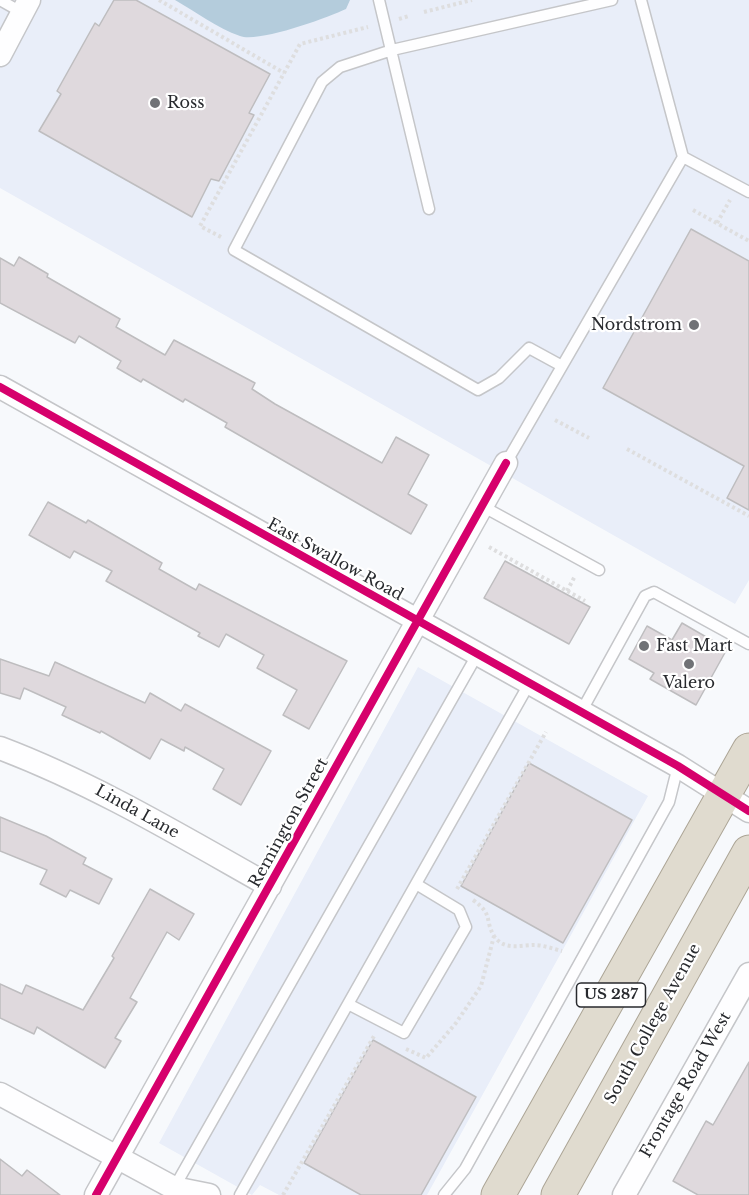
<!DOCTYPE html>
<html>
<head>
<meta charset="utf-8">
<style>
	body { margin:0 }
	canvas { display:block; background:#f7f9fc }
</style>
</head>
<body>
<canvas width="749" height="1195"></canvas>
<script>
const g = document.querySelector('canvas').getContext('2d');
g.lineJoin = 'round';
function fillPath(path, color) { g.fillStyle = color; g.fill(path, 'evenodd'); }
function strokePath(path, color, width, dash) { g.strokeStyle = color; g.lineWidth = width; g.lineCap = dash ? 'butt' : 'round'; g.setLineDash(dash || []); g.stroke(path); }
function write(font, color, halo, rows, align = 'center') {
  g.font = font + ' "Libre Baskerville",serif'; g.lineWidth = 4.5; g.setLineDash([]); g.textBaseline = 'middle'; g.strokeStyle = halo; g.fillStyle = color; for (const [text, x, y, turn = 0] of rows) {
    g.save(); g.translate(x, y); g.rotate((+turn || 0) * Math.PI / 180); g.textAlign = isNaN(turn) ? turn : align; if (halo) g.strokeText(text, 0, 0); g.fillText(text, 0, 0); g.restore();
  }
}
fillPath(new Path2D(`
	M0,0H749V580L735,604L0,188Z
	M418,667L648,796L427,1195H279L260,1185L252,1195L159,1143Z`), '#e9eef9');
fillPath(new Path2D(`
	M175,0H350L346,9C327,18 258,43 240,36C217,28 196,12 175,0Z`), '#b4ccdc');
const building = new Path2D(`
	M114,0H136L270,74L249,113L254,115L219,181L211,179L192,217L39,131L61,94L57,91L95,23L99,26Z
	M691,229L749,261V510L727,498L744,466L603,388Z
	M19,257L48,274L47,277L120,319L116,327L165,355L174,340L255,383L252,389L275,404L382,463L396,437L429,455L408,494L427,505L411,534L225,427L227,423L185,399L183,402L143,379L141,382L117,368L121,361L79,336L75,343L0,303V258L14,266Z
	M48,502L86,523L88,520L162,563L159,569L196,590L199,584L347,661L309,729L283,715L297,690L257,668L264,655L226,634L219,647L198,636L200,633L106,581L112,571L74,551L70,558L29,535Z
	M505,561L590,607L569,644L484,598Z
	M682,623L727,649L696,705L650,679L654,673L629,659L647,626L672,640Z
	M0,659L49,676L55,662L145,703L150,693L181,711L185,704L271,751L241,805L213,789L224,769L185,747L184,751L161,739L150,759L101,731L100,733L62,715L66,707L24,688L20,699L0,693Z
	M529,763L632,820L563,943L461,886Z
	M0,817L46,836L86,858L83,864L112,879L99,904L70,890L66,897L40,884L47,870L0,851Z
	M150,889L194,914L179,940L167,932L130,998L137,1002L115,1038L121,1041L105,1068L37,1027L34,1034L0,1018V984L22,994L26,985L83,1010L114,958L112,956Z
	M373,1040L476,1097L421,1195H361L304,1163Z
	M749,1062V1195H698L673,1181L706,1121L713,1125Z
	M0,1159L22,1176L27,1170L60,1195H0Z`);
fillPath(building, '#dfd9dd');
strokePath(building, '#bebdbf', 1.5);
const service = new Path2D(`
	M0,0L23,13
	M379,0L429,209
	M683,157L749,192
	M562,366L529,348L499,378L478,390L234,250L322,82L340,67L392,50L612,0
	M506,463L683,157L641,0
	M482,506L599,570
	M581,712L645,596L654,592L749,644
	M348,1004L404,1033L466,927L459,910L416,884
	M174,1188L477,655
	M240,1195L529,684
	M444,1195L465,1169L669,802L678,766`);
const minor = new Path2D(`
	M0,55L29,0
	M0,387L678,766L749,811
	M0,748C95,784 181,836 270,886
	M0,1094L174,1188L209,1195
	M96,1195L506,463
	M624,1195L749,974`);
const trunk = new Path2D(`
	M498,1195L749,750
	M558,1195L749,852`);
strokePath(service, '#c5c6c9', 13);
strokePath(minor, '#c5c6c9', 25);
strokePath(trunk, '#aca596', 35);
strokePath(new Path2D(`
	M159,0L284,73
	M424,12L472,0
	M399,19L409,16
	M693,210L749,241
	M717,223L730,200
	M221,237L200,226L300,44L368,27
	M555,420L589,438
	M627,449L749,516
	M489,547L585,601
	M567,591L575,576
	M457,889L546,732
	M473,900C494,915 484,919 494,936C504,951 521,945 534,945C543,945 554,949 562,951
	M406,1049L426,1058L456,1023L481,986L494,936
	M283,1195L374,1036`), '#dededf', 4, [3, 3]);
strokePath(service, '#fefeff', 10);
strokePath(minor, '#fefeff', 22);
strokePath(trunk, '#e0dbcf', 33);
strokePath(new Path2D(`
	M0,387L678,766L749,811
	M96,1195L506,463`), '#d6006c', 8);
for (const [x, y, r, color] of [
	[155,103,6,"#707276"],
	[694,325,6,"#707276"],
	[644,646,6,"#707276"],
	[689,664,6,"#707276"]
]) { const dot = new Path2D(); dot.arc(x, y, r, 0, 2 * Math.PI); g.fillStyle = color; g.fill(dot); strokePath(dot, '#fff', 2); }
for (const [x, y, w] of [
	[611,995,69]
]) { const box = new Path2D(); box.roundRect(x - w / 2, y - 12, w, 24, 4.5); g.fillStyle = '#fff'; g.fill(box); strokePath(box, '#282a2e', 1.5); }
write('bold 15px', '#282a2e', null, [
	["US 287",611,995]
]);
write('16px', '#282a2e', '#fff', [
	["Ross",167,103],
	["Nordstrom",682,325,"right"],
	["Fast Mart",656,646],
	["Valero",689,683,"center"]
], 'left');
write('16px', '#282a2e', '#fff', [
	["East Swallow Road",335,560,29],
	["Linda Lane",137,812,29],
	["Remington Street",289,823,-61],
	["South College Avenue",653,1024,-61],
	["Frontage Road West",686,1085,-60]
]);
</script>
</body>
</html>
